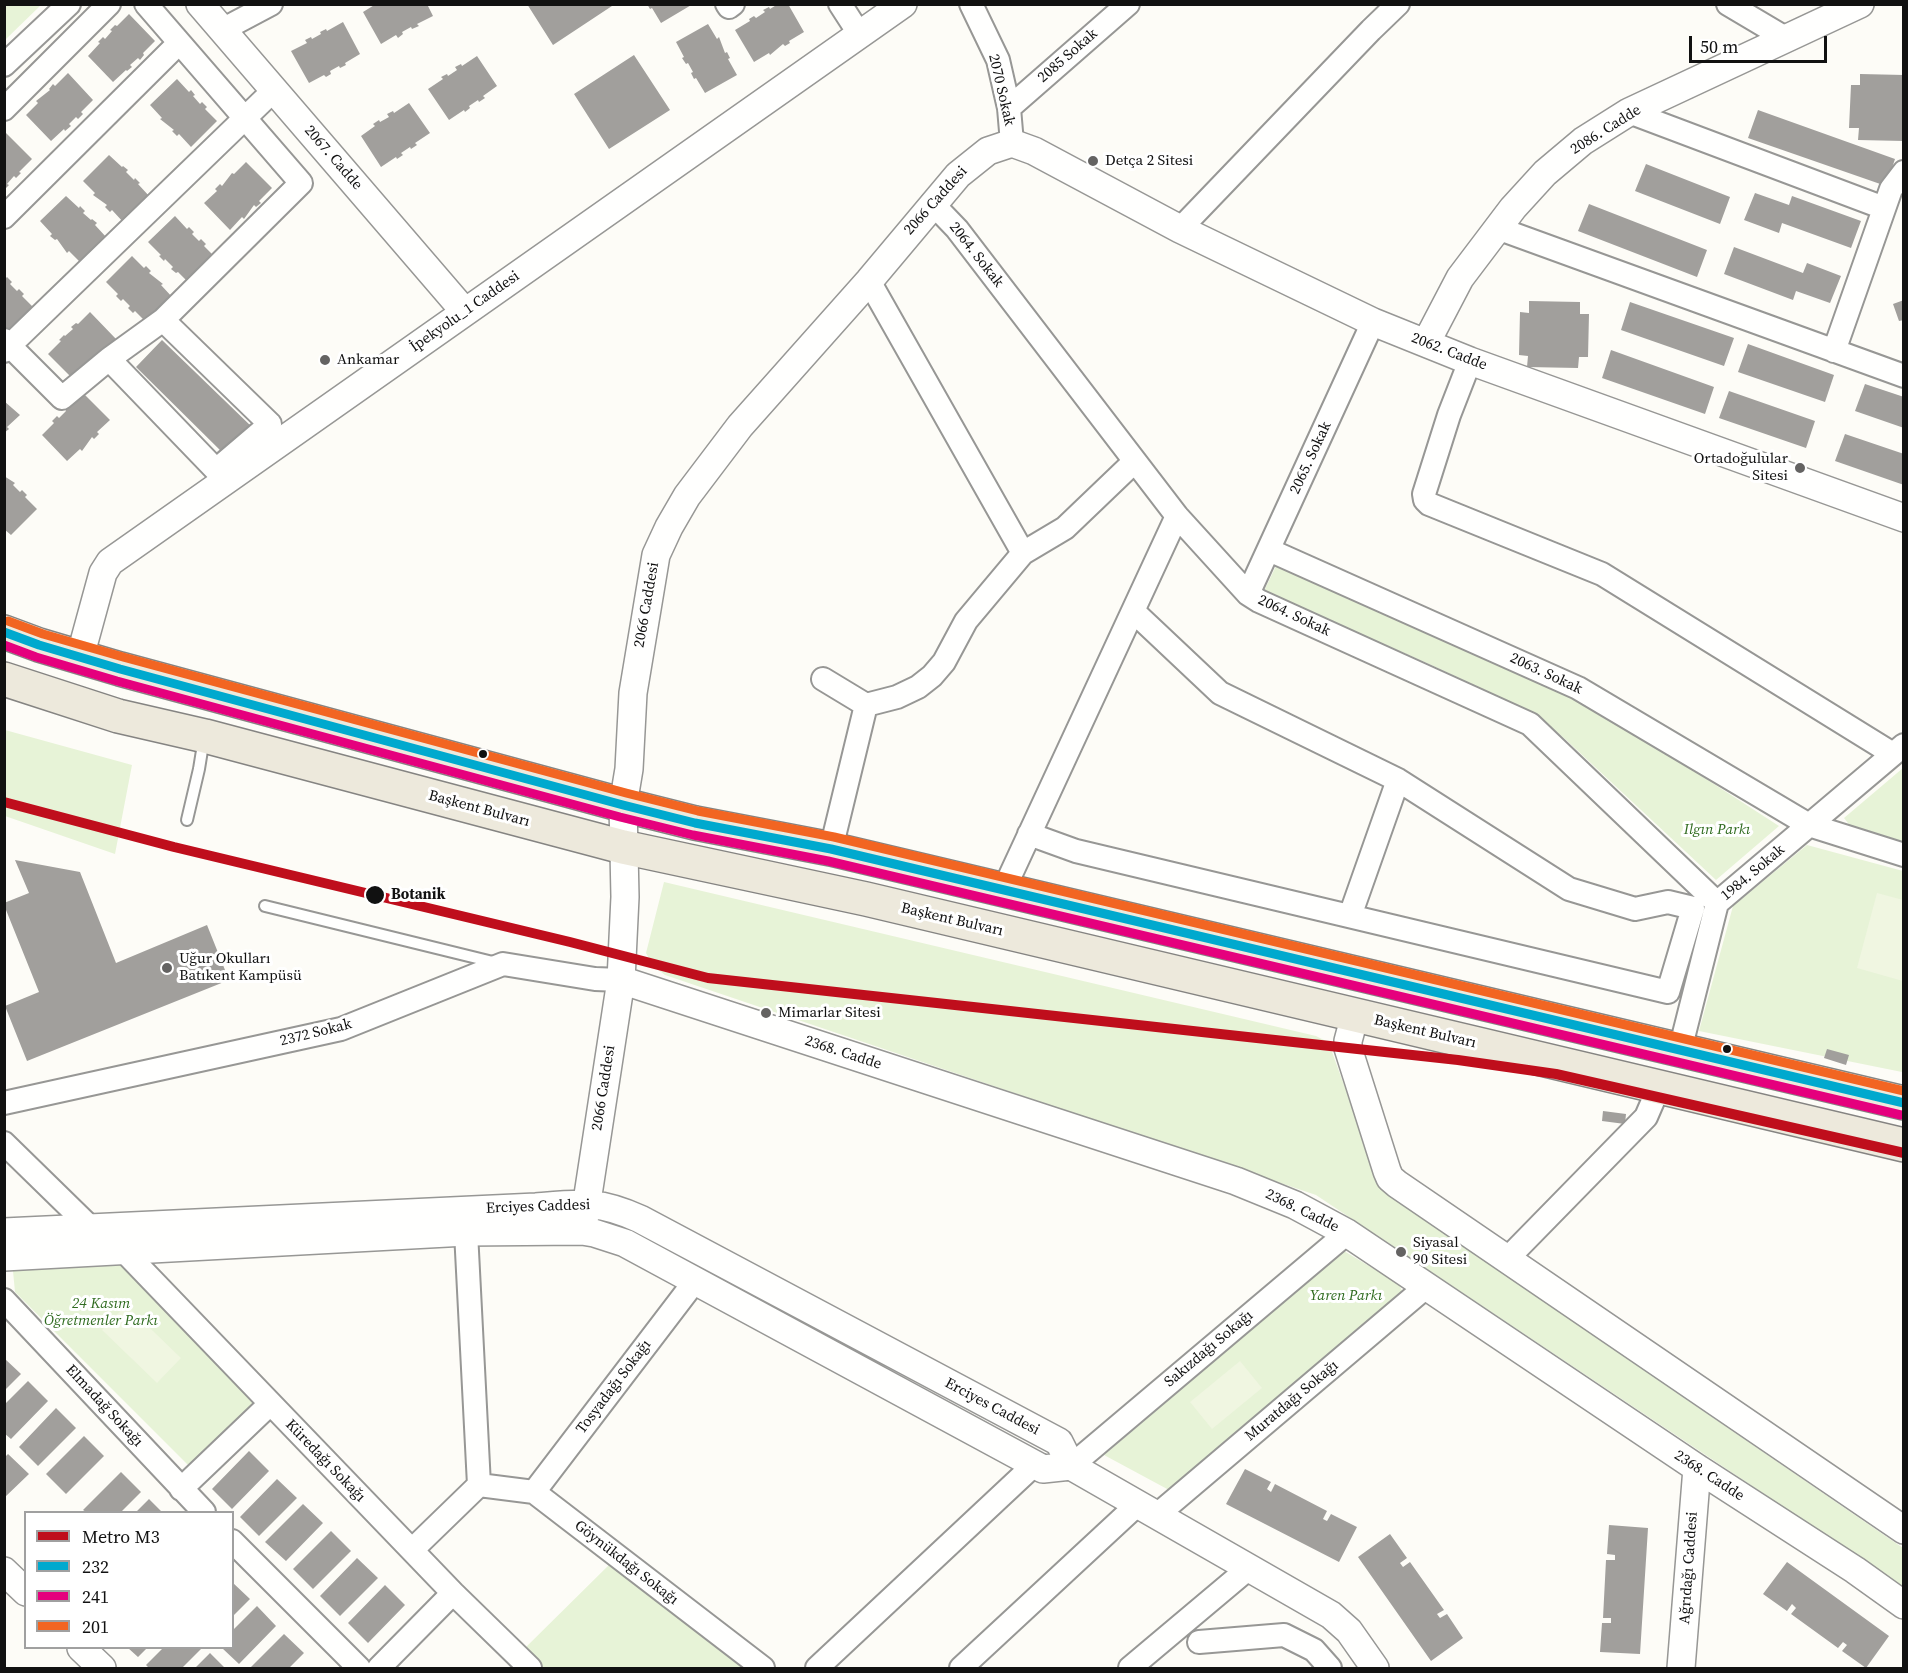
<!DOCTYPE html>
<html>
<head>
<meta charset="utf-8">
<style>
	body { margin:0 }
	#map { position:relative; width:1908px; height:1673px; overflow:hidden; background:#fdfcf7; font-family:"Source Serif 4",serif }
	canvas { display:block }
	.frame { position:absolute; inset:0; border:6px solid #111; pointer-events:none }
	.legend { position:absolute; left:24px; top:1511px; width:210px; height:138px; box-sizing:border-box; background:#fff; border:2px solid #a0a0a0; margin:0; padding:8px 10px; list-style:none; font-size:18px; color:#111 }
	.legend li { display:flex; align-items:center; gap:12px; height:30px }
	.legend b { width:30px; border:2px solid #a0a0a0 }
	.scale { position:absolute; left:1689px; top:36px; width:138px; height:27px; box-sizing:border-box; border:3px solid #111; border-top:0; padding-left:8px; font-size:18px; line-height:21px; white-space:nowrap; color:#111; -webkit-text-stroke:4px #fff; paint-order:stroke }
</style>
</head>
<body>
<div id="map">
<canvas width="1908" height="1673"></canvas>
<div class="frame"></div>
<ul class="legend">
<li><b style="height:8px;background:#bf0e1c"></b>Metro M3</li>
<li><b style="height:8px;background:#00a9ce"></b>232</li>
<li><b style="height:8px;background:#e5007d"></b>241</li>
<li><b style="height:8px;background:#f26522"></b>201</li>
</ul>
<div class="scale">50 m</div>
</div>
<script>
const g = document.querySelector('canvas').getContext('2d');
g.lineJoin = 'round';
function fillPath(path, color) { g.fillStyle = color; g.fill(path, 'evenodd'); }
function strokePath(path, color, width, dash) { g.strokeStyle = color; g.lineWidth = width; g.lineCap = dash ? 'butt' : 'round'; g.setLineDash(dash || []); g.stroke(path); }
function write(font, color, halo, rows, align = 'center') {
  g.font = font + ' "Source Serif 4",serif'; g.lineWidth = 6; g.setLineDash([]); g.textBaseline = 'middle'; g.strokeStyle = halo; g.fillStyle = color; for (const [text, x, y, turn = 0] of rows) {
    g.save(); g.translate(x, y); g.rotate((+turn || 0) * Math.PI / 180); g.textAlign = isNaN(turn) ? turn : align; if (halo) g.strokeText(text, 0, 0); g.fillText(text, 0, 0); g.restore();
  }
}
fillPath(new Path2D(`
	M5,4H41V5L5,40Z
	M1276,566L1573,697L1610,717L1779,826L1716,880L1564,738L1534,713L1429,664L1264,591Z
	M5,730L132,765L115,854L5,816Z
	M1903,768V845L1851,827L1844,818Z
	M1807,845L1903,871L1904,1066L1902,1072L1699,1031L1733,906Z
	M664,882L1316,1036L1326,1041L1332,1052L1380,1184L1387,1194L1903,1548V1590L1866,1562L1316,1195L665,975L653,966L646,953Z
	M1344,1251L1399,1284L1402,1291L1399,1299L1169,1490L1104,1455Z
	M118,1263L256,1403L189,1466L15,1292L13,1271Z
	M613,1561L747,1668H542L523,1650Z`), '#e7f3d7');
fillPath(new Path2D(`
	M1877,893L1903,900V981L1857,968Z
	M126,1305L181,1358L157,1383L102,1330Z
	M1240,1361L1262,1388L1212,1429L1190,1402Z`), '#f0f6e1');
fillPath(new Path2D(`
	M376,4H427L433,16L417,24L419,26L412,29L411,27L402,32L403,34L398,38L396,35L381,44L363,12Z
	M527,4H615L553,45Z
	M647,4H693L661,23L652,8L650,9Z
	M778,4H788L804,32L789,41L790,43L785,46L783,44L770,55L769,53L754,62L735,30L750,21L749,19L754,16L756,18L765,12L763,10L769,7L770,9Z
	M129,14L155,41L143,53L144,55L140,60L138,58L130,65L132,67L127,71L126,70L113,82L88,56L100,43L98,42L103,37L105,39L112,31L110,30L115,25L117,26Z
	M343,22L360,54L345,63L346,65L340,68L339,66L330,71L331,74L326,77L324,75L309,83L291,51L307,43L305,40L311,37L312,39L321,34L320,32L326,29L327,31Z
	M708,24L717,39L719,37L725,53L727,52L730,58L728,59L737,75L705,93L696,78L694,79L691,73L693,72L688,63L686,64L682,58L684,57L676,42Z
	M634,55L670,110L609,149L574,94Z
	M477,56L497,86L483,96L485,98L479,102L478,100L469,106L470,108L465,112L464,110L449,120L428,89L443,79L441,77L447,74L448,76L457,70L455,67L461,64L462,66Z
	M68,73L93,100L81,112L83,114L78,119L76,117L69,124L71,126L65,131L64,129L51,141L26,115L38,103L36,101L50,90L49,89L53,84L55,86Z
	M1860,74L1904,75V141L1858,140L1859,128H1849L1851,85H1860Z
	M177,79L189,92L191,90L195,95L193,96L200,104L202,102L207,107L205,109L217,121L191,147L179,134L177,136L172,131L174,130L160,119L162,118L150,105Z
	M409,103L430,133L415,143L417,145L411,149L410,147L401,153L403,155L397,159L396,157L381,167L361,136L375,126L373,124L379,120L380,122L389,117L387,114L393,111L394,113Z
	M1758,110L1895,159L1886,186L1748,138Z
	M6,133L32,159L19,172L21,173L16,178L14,176L7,184L9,185L4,190Z
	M109,155L122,167L123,166L128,170L126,172L134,180L135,178L140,183L138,184L150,197L124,223L112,210L110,212L105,207L107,205L93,195L95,193L83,181Z
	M246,162L272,188L259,201L261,203L256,207L254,205L244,219L242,217L230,230L204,203L217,191L215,189L220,184L222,186L232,173L234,174Z
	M1646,164L1730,197L1720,224L1635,191Z
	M1755,193L1789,205L1792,196L1861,221L1851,248L1782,223L1779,233L1744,220Z
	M66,196L79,208L80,206L85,211L83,213L91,220L92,219L97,223L95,225L107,238L81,263L69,251L67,253L57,239L55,240L50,236L52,234L40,221Z
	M1589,204L1707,250L1697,277L1578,231Z
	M175,216L187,229L189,227L194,232L192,234L199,241L201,239L206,244L204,246L216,258L190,284L178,272L176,273L171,269L173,267L165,259L164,261L159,256L161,255L148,242Z
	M1734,247L1803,273L1807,263L1841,276L1830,303L1796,291L1793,300L1724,274Z
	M132,256L144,268L146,266L151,271L149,273L163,284L161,285L173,298L147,323L135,311L133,313L128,308L130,306L123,299L121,301L116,296L118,294L106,282Z
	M7,277L12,282L10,284L17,291L19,289L24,294L22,296L34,308L8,334L4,331V280Z
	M1904,300V320L1899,321L1893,304Z
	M1529,301L1580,302V314H1589L1588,357H1579L1578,368L1527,367L1528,356L1519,355L1520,312L1529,313Z
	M1630,302L1734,338L1724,366L1621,330Z
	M90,312L116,339L74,380L48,354L61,341L59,340L64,335L65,336L73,329L71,327L76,323L78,324Z
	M162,340L253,428L226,456L136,367Z
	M1748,344L1834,375L1825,402L1738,372Z
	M1611,350L1714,387L1705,414L1602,378Z
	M1865,384L1904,397V428L1855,411Z
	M1729,391L1815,421L1806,448L1719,418Z
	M84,394L110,420L97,432L99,434L94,439L92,437L82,451L80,449L67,461L42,435L54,423L52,421L57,416L59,418L66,411L65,409L70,404L71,406Z
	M4,401L20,415L7,427L9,429L4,433Z
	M1845,434L1904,454V485L1835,461Z
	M4,476L15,483L13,485L20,492L22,490L27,495L25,497L37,509L11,535L4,529Z
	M15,860L80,872L116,963L207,925L229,980L27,1061L5,1006L39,992L4,905V903L29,893Z
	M1827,1049L1849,1055L1846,1065L1824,1058Z
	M1603,1111L1626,1114L1625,1124L1602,1121Z
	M4,1358L21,1374L4,1391Z
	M28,1381L48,1401L11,1439L4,1433V1405Z
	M56,1408L76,1428L38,1466L19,1447Z
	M84,1436L104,1456L66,1494L46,1474Z
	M249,1451L269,1471L232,1509L212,1489Z
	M8,1454L29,1474L4,1498V1458Z
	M1245,1469L1271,1482L1267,1489L1271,1492L1275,1484L1327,1511L1323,1519L1327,1521L1331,1514L1357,1527L1339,1562L1226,1504Z
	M121,1472L141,1492L121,1512H86L83,1510Z
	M277,1479L297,1498L259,1536L240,1517Z
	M149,1499L162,1512H136Z
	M303,1504L323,1523L286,1561L265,1542Z
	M1609,1525L1648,1528L1640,1654L1600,1652L1602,1623H1611V1618H1603L1606,1560H1615V1555L1607,1554Z
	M331,1531L351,1551L313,1589L293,1569Z
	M1390,1534L1407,1558L1400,1563L1403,1567L1410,1562L1444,1610L1437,1614L1440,1618L1447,1614L1463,1638L1431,1661L1358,1557Z
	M357,1558L378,1578L340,1616L320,1596Z
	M1787,1562L1889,1636L1866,1668L1842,1651L1847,1645L1843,1642L1838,1648L1791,1614L1796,1608L1792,1604L1787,1611L1763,1594Z
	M232,1582L250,1599L232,1617Z
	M385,1585L405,1605L368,1643L348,1623Z
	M257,1606L276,1626L239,1664L222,1648H232V1631Z
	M284,1634L304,1653L289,1668H250Z
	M128,1648H147L138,1657Z
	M163,1648H202L182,1668H149L146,1665Z
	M210,1653L225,1668H195Z`), '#a19f9c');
const service = new Path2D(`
	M187,820L199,769L204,738
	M265,906L497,963`);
const minor = new Path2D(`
	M727,4L729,7L733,4
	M840,4L860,35
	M971,4L998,60L1009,108L1012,143
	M1728,4L1787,39
	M222,30L271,4
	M4,65L69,4
	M1009,108L1128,4
	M4,109L109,4
	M1629,112L1884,208
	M932,203L957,229L1177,516L1248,594L1259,601L1530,724L1717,903
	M4,217L179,43
	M1497,228L1904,376
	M1180,229L1371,30L1398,4
	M869,281L1023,553
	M4,340L62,398L109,359L163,320
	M4,351L274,90
	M1834,351L1891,189L1904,172
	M109,359L216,470L270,424L163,320L301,183L146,4
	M1470,361L1449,415L1424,494L1425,500L1429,504L1602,574L1893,754
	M1269,550L1578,688L1809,825L1904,855
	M1248,594L1373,322
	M823,679L866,705
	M1029,834L1076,851L1668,992L1693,908L1668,902L1635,909L1569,889L1398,780L1220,693L1133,611
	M831,849L866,705L897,697L918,687L932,676L944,662L966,621L1023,553L1065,528L1135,461
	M1004,889L1177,516
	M1350,916L1398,780
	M1680,1050L1717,903L1904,745
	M4,1103L341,1029L503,964L595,979L621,980
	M4,1143L90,1227
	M466,1232L479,1485
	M123,1250L453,1593L530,1668
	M1507,1259L1646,1117L1659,1087
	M4,1300L204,1512
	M1071,1466L1347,1233
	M181,1489L270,1404
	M534,1492L695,1281
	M1157,1515L1427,1286
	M232,1541L359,1668
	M412,1550L479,1485L534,1492L763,1668
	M1199,1642L1284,1635L1314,1650L1330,1668
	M379,1668L453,1593
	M817,1668L1034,1465
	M961,1668L1138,1504
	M1130,1668L1249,1568`);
const tertiary = new Path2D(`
	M200,4L465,312
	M1426,343L1460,278L1513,208L1545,173L1583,141L1629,112L1860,4
	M80,657L103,573L110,562L903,4
	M621,980L1236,1181L1295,1205L1347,1233L1697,1468L1855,1570L1904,1605
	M1355,1015L1348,1041V1048L1387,1171L1390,1178L1397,1184L1904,1530
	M584,1221L621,980L625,897L623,805L629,769L633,693L656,555L669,527L687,496L740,426L869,281L958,175L988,151L1012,143L1034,151L1180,229L1373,322L1470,361L1904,518
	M4,1232L536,1207C580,1203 599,1200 640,1219L1059,1442L1071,1466L1043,1469L625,1243L594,1233L582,1231L466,1232L4,1257
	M1071,1466L1331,1615L1349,1631L1375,1668
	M4,1571L26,1592
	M81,1648L102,1668
	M1681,1668L1697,1468`);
const primary = new Path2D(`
	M4,632L39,645L120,669L623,805L695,823L831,849L1904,1103
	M4,679L118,716L205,736L623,847L866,899L1904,1145`);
strokePath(service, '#979795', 14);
strokePath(minor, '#979795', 26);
strokePath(tertiary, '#979795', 30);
strokePath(primary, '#858482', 36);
strokePath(service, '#fffffe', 10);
strokePath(minor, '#fffffe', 22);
strokePath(tertiary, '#fffffe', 27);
strokePath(primary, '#ede9dc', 33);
strokePath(new Path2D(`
	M4,632L39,645L120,669L623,805L695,823L831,849L1904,1103`), '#00a9ce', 9);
strokePath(new Path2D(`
	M4,645L36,657L117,681L620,817L693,835L828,861L1901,1115`), '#e5007d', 9);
strokePath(new Path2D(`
	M8,621L43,634L123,657L626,793L698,811L834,837L1904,1091`), '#f26522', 9);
strokePath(new Path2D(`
	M4,802L174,847L570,942L708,978L1458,1060L1556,1074L1904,1153`), '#bf0e1c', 10);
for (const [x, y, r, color] of [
	[1093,161,6,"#646362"],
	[325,360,6,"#646362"],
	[1800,468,6,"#646362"],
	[483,754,5,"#111"],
	[375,895,10,"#111"],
	[167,968,6,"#646362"],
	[766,1013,6,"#646362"],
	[1727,1049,5,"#111"],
	[1401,1252,6,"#646362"]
]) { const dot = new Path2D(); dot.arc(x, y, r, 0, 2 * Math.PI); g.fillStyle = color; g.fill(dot); strokePath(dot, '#fff', 2); }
write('15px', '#111', '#fff', [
	["2085 Sokak",1068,56,-41],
	["2070 Sokak",1001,90,77],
	["2086. Cadde",1606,130,-32],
	["2067. Cadde",333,158,49],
	["2066 Caddesi",936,201,-48],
	["2064. Sokak",976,255,52],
	["İpekyolu_1 Caddesi",465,312,-35],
	["2062. Cadde",1449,352,21],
	["2065. Sokak",1311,458,-65],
	["2066 Caddesi",647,605,-80],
	["2064. Sokak",1294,616,25],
	["2063. Sokak",1546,674,25],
	["Başkent Bulvarı",479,809,15],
	["1984. Sokak",1753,873,-40],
	["Başkent Bulvarı",952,920,13],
	["Başkent Bulvarı",1425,1032,13],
	["2372 Sokak",316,1033,-14],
	["2368. Cadde",843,1053,18],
	["2066 Caddesi",604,1088,-81],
	["Erciyes Caddesi",538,1207,-2],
	["2368. Cadde",1302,1211,26],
	["Sakızdağı Sokağı",1209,1349,-40],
	["Tosyadağı Sokağı",614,1387,-53],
	["Muratdağı Sokağı",1292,1401,-40],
	["Elmadağ Sokağı",104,1406,47],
	["Erciyes Caddesi",992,1407,28],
	["Küredağı Sokağı",325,1461,46],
	["2368. Cadde",1709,1476,33],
	["Göynükdağı Sokağı",626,1563,38],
	["Ağrıdağı Caddesi",1689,1568,-86]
]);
write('15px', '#111', '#fff', [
	["Detça 2 Sitesi",1105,161],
	["Ankamar",337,360],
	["Ortadoğulular",1788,459,"right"],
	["Sitesi",1788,476,"right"],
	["Uğur Okulları",179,959],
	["Batıkent Kampüsü",179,976],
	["Mimarlar Sitesi",778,1013],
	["Siyasal",1413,1243],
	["90 Sitesi",1413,1260]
], 'left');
write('italic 15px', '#2f6b1f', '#fff', [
	["Ilgın Parkı",1717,830],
	["Yaren Parkı",1346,1296],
	["24 Kasım",101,1304],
	["Öğretmenler Parkı",101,1321]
]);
write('bold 15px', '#111', '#fff', [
	["Botanik",391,895]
], 'left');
</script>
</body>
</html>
